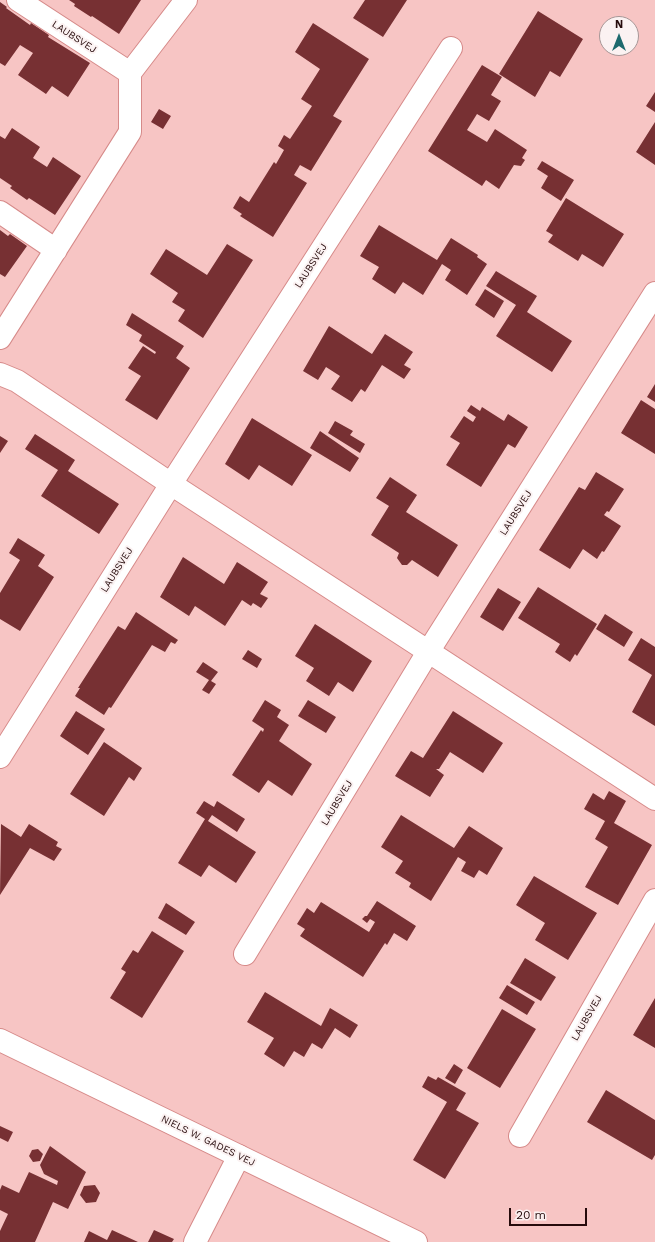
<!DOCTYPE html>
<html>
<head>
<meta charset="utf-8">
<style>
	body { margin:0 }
	#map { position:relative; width:655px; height:1242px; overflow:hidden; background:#f7c5c4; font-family:"Work Sans",sans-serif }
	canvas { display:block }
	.north { position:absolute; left:599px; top:16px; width:40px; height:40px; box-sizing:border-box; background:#fbf2f2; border:1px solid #a69696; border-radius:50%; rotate:0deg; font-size:11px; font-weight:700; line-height:16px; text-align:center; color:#260b0c }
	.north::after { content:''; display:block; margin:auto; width:14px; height:18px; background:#1e6a6e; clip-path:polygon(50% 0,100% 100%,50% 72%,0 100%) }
	.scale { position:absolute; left:509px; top:1208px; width:78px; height:18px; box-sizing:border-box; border:2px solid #260b0c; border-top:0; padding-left:5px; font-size:12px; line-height:14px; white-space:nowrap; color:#260b0c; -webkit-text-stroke:3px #fbf2f2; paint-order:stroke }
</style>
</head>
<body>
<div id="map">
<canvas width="655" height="1242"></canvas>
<div class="north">N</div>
<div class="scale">20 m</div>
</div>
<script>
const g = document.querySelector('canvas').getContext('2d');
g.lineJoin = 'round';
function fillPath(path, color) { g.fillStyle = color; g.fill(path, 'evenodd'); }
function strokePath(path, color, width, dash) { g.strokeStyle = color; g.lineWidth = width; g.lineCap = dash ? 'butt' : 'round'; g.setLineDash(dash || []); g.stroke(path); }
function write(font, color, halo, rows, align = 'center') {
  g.font = font + ' "Work Sans",sans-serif'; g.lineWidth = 4; g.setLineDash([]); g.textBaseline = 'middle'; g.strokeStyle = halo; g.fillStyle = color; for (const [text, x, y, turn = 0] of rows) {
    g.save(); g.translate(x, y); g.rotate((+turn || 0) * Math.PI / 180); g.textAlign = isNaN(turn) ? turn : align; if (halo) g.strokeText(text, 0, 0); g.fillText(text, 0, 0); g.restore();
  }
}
fillPath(new Path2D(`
	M69,0H141L119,34L92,16L91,17L74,6L75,4Z
	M365,0H407L383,37L353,18Z
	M0,2L7,7L6,8L30,25L31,23L49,35L48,37L90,63L68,97L52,86L46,94L18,75L33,53L20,45L5,66L0,63Z
	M538,11L583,39L560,77L550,71L535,97L499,74Z
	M313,23L369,59L333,116L342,121L311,171L300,165L294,175L307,183L273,237L240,216L242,214L233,208L240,196L249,202L274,162L276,164L284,150L278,146L284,135L290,139L312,106L301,99L320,69L295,52Z
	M482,65L502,77L491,95L501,101L489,121L477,114L467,130L487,142L495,129L527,150L522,158L525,160L521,166L514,165L499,189L486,180L482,186L428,151Z
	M655,92V112L646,106Z
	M159,109L171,116L163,129L151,122Z
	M655,122V165L636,152Z
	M12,128L40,147L33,158L47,167L53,157L81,176L55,215L29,198L27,200L10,188L12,186L0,178V136L5,139Z
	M542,161L574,180L561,201L541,188L548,176L537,169Z
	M566,198L624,234L603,267L582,254L578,261L548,242L553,235L546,231Z
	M379,225L437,260L451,238L478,255L477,257L487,264L467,295L445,280L451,270L442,264L423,295L403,282L395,294L372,279L379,267L360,256Z
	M0,230L8,236L10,234L27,246L5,277L0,274Z
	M227,244L253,260L203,338L178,321L185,310L172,302L178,293L150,274L166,249L207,275Z
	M496,271L537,296L527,312L572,341L552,372L496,336L516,305L486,286Z
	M485,289L504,301L494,318L475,305Z
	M132,313L184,346L176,358L190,368L157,420L125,400L141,376L128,368L143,346L155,354L156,352L139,341L142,335L126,325Z
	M329,326L372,354L385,334L413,352L404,365L411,369L404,379L382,365L365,392L361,389L352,402L331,389L340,376L326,367L318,380L303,371Z
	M655,384V402L647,397Z
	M641,400L655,409V454L621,433Z
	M471,405L480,411L482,407L504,421L508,414L528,427L515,448L508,444L481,487L446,465L460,443L450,437L464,416L473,422L476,417L467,411Z
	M252,418L312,455L292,486L259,465L249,480L225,464Z
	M335,421L353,431L350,435L365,444L360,453L328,433Z
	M320,431L359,458L350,472L310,448Z
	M35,434L75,460L68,471L119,504L99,534L41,496L58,470L25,449Z
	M0,436L8,441L0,453Z
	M596,472L624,489L609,512L607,511L604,515L621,526L604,552L602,551L597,559L583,549L570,569L539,550L579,487L585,490Z
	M390,477L417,495L406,512L458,545L438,577L412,560L407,565H402L397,558L399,553L371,535L389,506L376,498Z
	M18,538L45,555L38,566L54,577L20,631L0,619V593L20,560L9,553Z
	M183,557L224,584L237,562L268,582L260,594L268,598L261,608L253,603L251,606L242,600L225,626L195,606L189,616L160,597Z
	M538,587L597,624L577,656L575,654L570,662L555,652L560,644L518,618Z
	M498,588L521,602L503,631L480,617Z
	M136,612L178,640L175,644L171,642L165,652L152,645L111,708L109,707L104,715L75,696L80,688H78L118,626L125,630Z
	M605,614L633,632L624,647L596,629Z
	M315,624L372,661L353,692L338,682L329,696L306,681L314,668L295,656Z
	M641,638L655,647V726L632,712L652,675L628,660Z
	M248,650L262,659L257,668L242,659Z
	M203,662L218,672L211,681L216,684L209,694L202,690L209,680L196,672Z
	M265,700L281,710L277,717L289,725L279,741L312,764L292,796L268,780L259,793L232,775L261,730L263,732L264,729L252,721Z
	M308,700L336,717L326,733L298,716Z
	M76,711L105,729L88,755L60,736Z
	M453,711L503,743L483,773L450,752L439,769H436L444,775L430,797L395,776L411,751L423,758Z
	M104,742L142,768L134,781L129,777L104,816L70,794Z
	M609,791L626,801L614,823L652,845L618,905L585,887L608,847L595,839L605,821L584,809L593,793L604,800Z
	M204,801L214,807L217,801L245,819L237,832L212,815L208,821L256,852L236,883L209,865L201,877L178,863L205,819L196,813Z
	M401,815L454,848L469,826L503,848L487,875L479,870L474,878L461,871L466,862L458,857L431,901L409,887L411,883L395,873L403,861L381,847Z
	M1,824L21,837L29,824L58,842L56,846L62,849L54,861L30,848L0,895Z
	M534,876L597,913L568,960L535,940L545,923L516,905Z
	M377,901L416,926L407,941L394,933L387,945L385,943L363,977L300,936L305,929L297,924L307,908L314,913L321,902L369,932L375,922L370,919L367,923L362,919L365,916H367Z
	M166,903L195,922L186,935L158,918Z
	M152,931L184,951L142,1018L110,998L126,972L121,969L133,950L138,953Z
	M525,958L556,977L541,1001L510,983Z
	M507,985L535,1002L527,1015L499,998Z
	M265,992L321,1026L330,1008L358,1025L350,1038L335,1028L322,1049L312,1043L304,1057L294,1051L284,1067L264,1054L274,1038L247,1022Z
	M655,998V1048L633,1035Z
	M502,1009L536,1029L500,1088L467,1068Z
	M454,1064L463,1070L455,1084L445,1078Z
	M428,1076L436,1080L438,1077L466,1093L456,1110L479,1123L445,1179L413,1160L447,1102L422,1087Z
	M606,1090L655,1120V1155L652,1160L587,1122Z
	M0,1126L13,1132L8,1142L0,1138Z
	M50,1146L86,1172L68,1209L53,1202L35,1242H0V1231L8,1214L0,1210V1190L2,1185L19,1193L29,1172L57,1185L58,1181L44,1174L40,1165Z
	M38,1149L43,1154L40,1161L33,1162L29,1156L32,1150Z
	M95,1185L100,1193L96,1202L86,1203L80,1195L84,1186Z
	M112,1230L138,1242H84L89,1231L107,1240Z
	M154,1230L174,1239L172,1242H148Z`), '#773033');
const minor = new Path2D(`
	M18,0L130,73
	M0,212L56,250
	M0,338L130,132V73L186,0
	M0,374L17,381L171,484L655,799
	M0,757L171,484L451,48
	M245,954L428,652L655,293
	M520,1136L655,900
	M195,1242L239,1156`);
const tertiary = new Path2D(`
	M0,1040L416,1242`);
strokePath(minor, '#d68a89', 24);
strokePath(tertiary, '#d68a89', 24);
strokePath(minor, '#fff', 22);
strokePath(tertiary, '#fff', 22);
write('10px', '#260b0c', '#fbf2f2', [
	["LAUBSVEJ",74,37,33],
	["LAUBSVEJ",311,266,-57],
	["LAUBSVEJ",516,513,-58],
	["LAUBSVEJ",117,570,-58],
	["LAUBSVEJ",337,803,-59],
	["LAUBSVEJ",587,1018,-60],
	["NIELS W. GADES VEJ",208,1141,26]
]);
</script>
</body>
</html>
